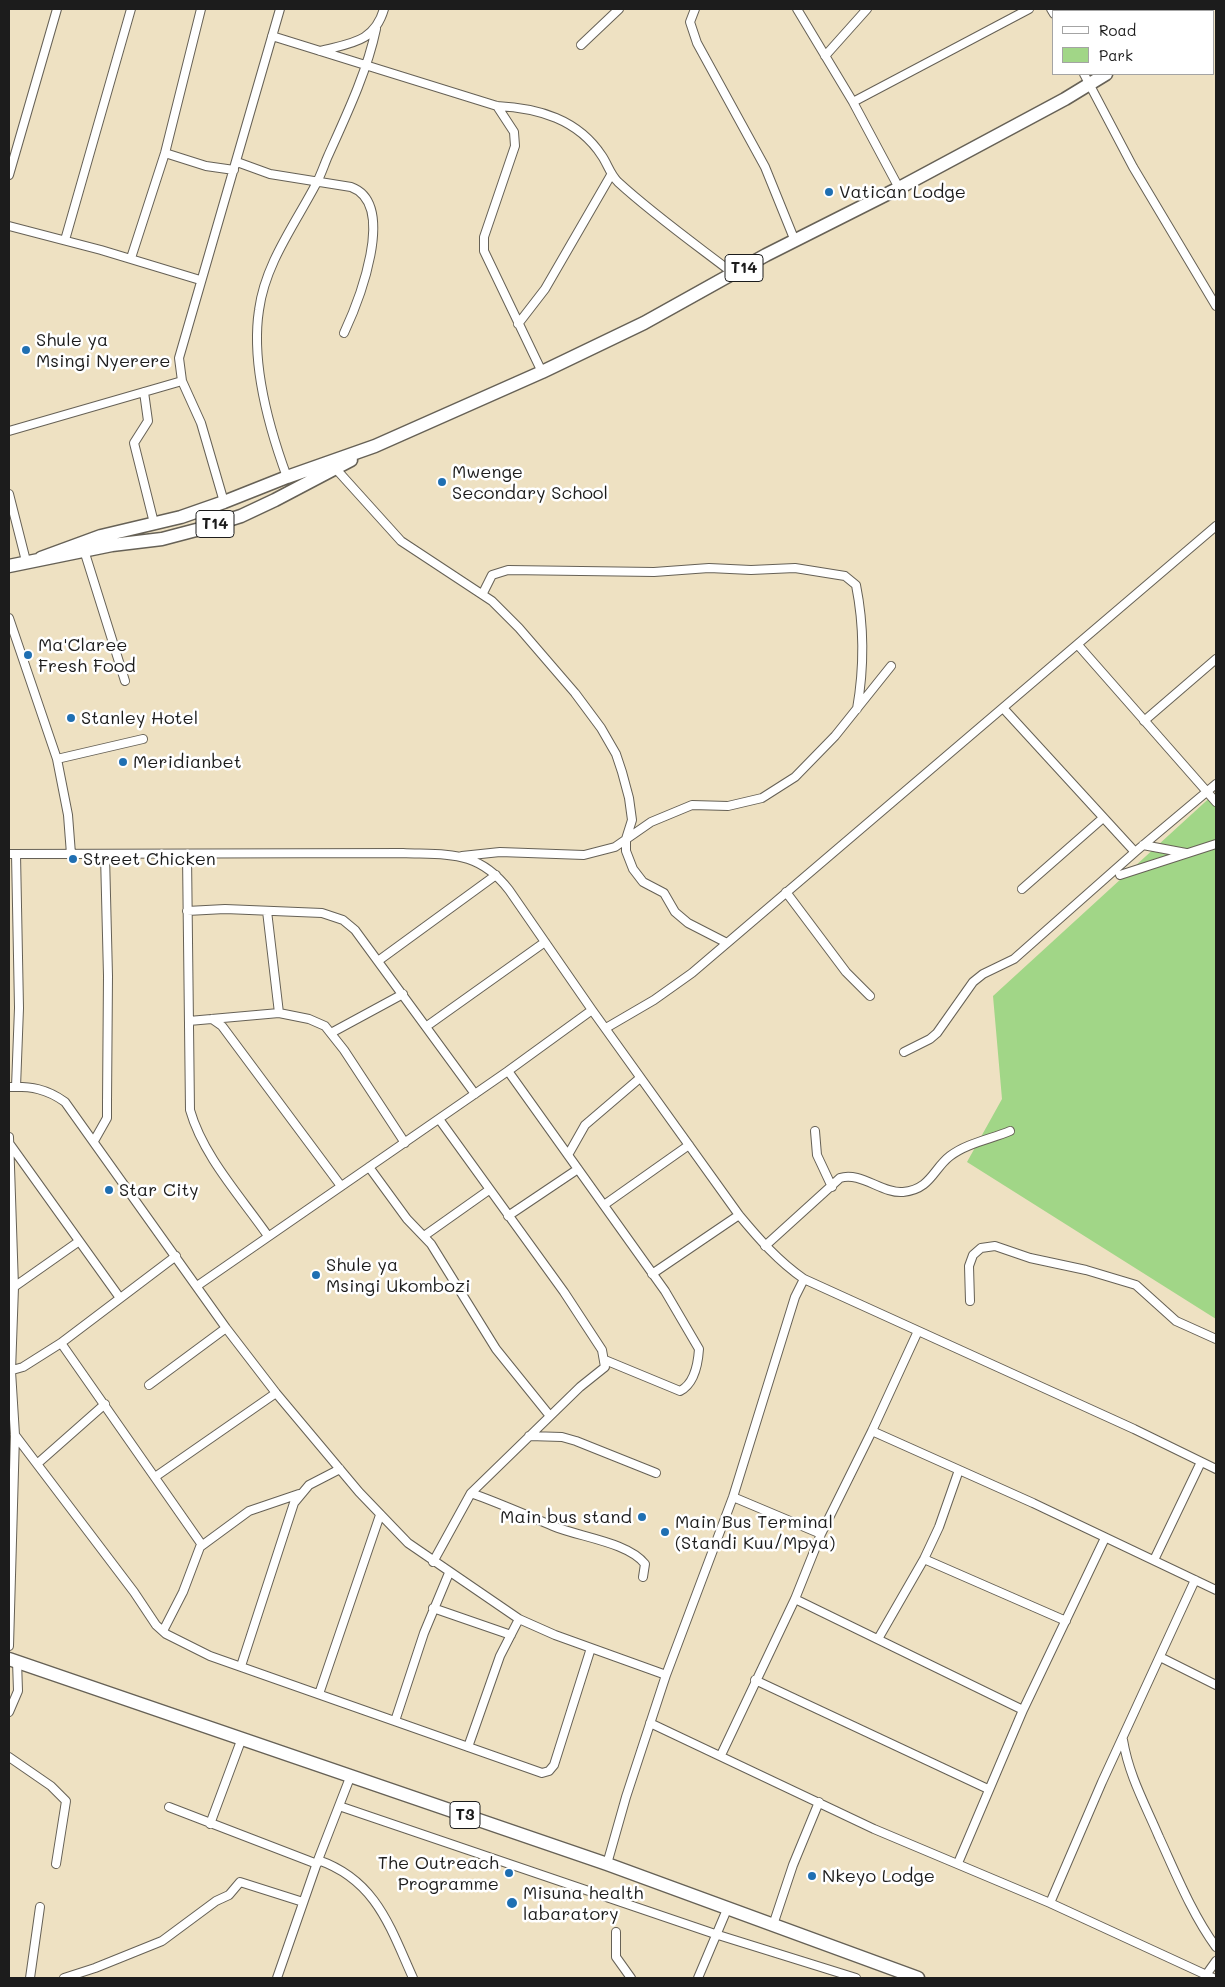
<!DOCTYPE html>
<html>
<head>
<meta charset="utf-8">
<style>
	body { margin:0 }
	#map { position:relative; width:1225px; height:1987px; overflow:hidden; background:#eee1c2; font-family:Mali,sans-serif }
	canvas { display:block }
	.frame { position:absolute; inset:0; border:10px solid #1c1c1c; pointer-events:none }
	.legend { position:absolute; left:1052px; top:10px; width:162px; height:65px; box-sizing:border-box; background:#fff; border:1px solid #a4a4a4; margin:0; padding:6px 9px; list-style:none; font-size:15px; color:#1c1c1c }
	.legend li { display:flex; align-items:center; gap:10px; height:25px }
	.legend b { width:25px; border:1px solid #a4a4a4 }
</style>
</head>
<body>
<div id="map">
<canvas width="1225" height="1987"></canvas>
<div class="frame"></div>
<ul class="legend">
<li><b style="height:6px;background:#fff"></b>Road</li>
<li><b style="height:14px;background:#a1d687"></b>Park</li>
</ul>
</div>
<script>
const g = document.querySelector('canvas').getContext('2d');
g.lineJoin = 'round';
function fillPath(path, color) { g.fillStyle = color; g.fill(path, 'evenodd'); }
function strokePath(path, color, width, dash) { g.strokeStyle = color; g.lineWidth = width; g.lineCap = dash ? 'butt' : 'round'; g.setLineDash(dash || []); g.stroke(path); }
function write(font, color, halo, rows, align = 'center') {
  g.font = font + ' Mali,sans-serif'; g.lineWidth = 5; g.setLineDash([]); g.textBaseline = 'middle'; g.strokeStyle = halo; g.fillStyle = color; for (const [text, x, y, turn = 0] of rows) {
    g.save(); g.translate(x, y); g.rotate((+turn || 0) * Math.PI / 180); g.textAlign = isNaN(turn) ? turn : align; if (halo) g.strokeText(text, 0, 0); g.fillText(text, 0, 0); g.restore();
  }
}
fillPath(new Path2D(`
	M1216,792V1319L967,1162L1002,1099L993,996Z`), '#a1d687');
const minor = new Path2D(`
	M695,9L690,22L697,43L765,167L795,241
	M797,9L853,102L899,188
	M1051,9L1054,14
	M272,36L497,106C538,108 578,119 602,156C608,165 610,174 618,182C654,215 695,244 734,274
	M581,45L619,9
	M320,51C350,43 374,43 384,9
	M825,56L867,9
	M1084,74L1133,167L1216,306
	M853,102L1029,9
	M497,106L514,132L515,146L484,237V251L542,372
	M165,153L206,166L234,170
	M237,162L270,174L351,187C398,204 358,303 344,333
	M9,175L57,9
	M9,226L101,250L200,280
	M65,240L131,9
	M131,258L165,153L201,9
	M518,324L545,289L611,175
	M144,392L148,421L134,443L154,523
	M9,431L182,381
	M336,469L401,541L492,601L519,628L575,693L601,728L616,754L622,772L629,798L632,820L626,839V851L633,869L643,882L664,893L675,912L688,923L727,943
	M287,477C269,428 251,362 259,310C265,264 295,224 316,184C321,175 324,165 328,156C346,116 367,72 376,29
	M9,494L26,561
	M224,502L201,423L182,381L179,358L280,9
	M83,547L125,681
	M483,593L492,575L508,570L654,572L709,568L751,570L795,568L845,576L856,585C864,625 864,669 857,709
	M9,618L57,759L68,815L71,854
	M1078,645L1216,802
	M1003,708L1135,852
	M1144,721L1216,659
	M57,759L143,739
	M1143,845L1186,853
	M9,854L403,853C449,855 478,850 509,890L592,1010L739,1215C759,1239 778,1261 804,1279L1134,1429L1216,1469
	M187,855L190,1110C203,1156 241,1197 268,1236
	M462,856L500,852L584,855L615,847L651,822L692,805L728,806L762,798L795,777L835,736L891,666
	M1120,875L1216,844
	M1022,889L1103,818
	M786,892L846,972L870,996
	M187,911L225,909L322,913L343,920L355,930L475,1094
	M267,911L279,1013
	M378,961L496,875
	M212,1019L222,1026L341,1186
	M189,1021L279,1013L309,1019L325,1026L344,1050L405,1143
	M427,1026L545,942
	M606,1028L654,1000L692,973L1216,526
	M331,1033L403,994
	M904,1052L930,1039L937,1033L973,982L983,974L1014,959L1135,852L1216,784
	M508,1071L665,1291L699,1349C698,1364 694,1384 680,1391L605,1360
	M9,1087C31,1086 47,1089 65,1102L226,1328L276,1393L359,1492L408,1543L519,1619L555,1635L666,1675
	M16,1087L19,1008L16,854
	M815,1131L817,1155L832,1187
	M9,1137L14,1287L11,1371L15,1435L9,1646
	M94,1141L107,1118V1103L108,976L105,855
	M9,1143L120,1298
	M568,1155L585,1125L640,1078
	M369,1167L407,1219L431,1244L496,1349L550,1416
	M604,1205L689,1145
	M508,1216L578,1169
	M424,1236L489,1190
	M765,1246L840,1178C860,1171 883,1194 903,1192C931,1189 933,1169 950,1156C967,1143 991,1139 1010,1131
	M652,1274L739,1215
	M197,1286L508,1071L592,1010
	M14,1287L78,1242
	M970,1301L969,1266L973,1255L981,1248L995,1246L1030,1258L1086,1270L1136,1285L1176,1321L1216,1339
	M61,1343L202,1545
	M9,1371L23,1367L61,1343L176,1256
	M149,1385L226,1328
	M872,1431L1033,1503L1216,1590
	M15,1435L134,1592L156,1625L166,1634L210,1656L542,1773L549,1771L554,1765L591,1648
	M529,1436L562,1437L576,1441L656,1473
	M37,1464L105,1404
	M155,1477L276,1393
	M471,1493C499,1503 526,1515 553,1526C579,1537 628,1542 645,1564L643,1577
	M733,1497L821,1534
	M924,1559L1066,1621
	M1154,1560L1201,1462
	M433,1562L471,1493L580,1387L605,1367L602,1350L564,1292L439,1119
	M795,1599L1023,1710
	M433,1608L511,1635
	M163,1631L183,1592L200,1547L249,1511L299,1494
	M878,1639L924,1559L939,1527L959,1470
	M1160,1657L1216,1685
	M241,1666L294,1503L309,1485L340,1469
	M755,1680L988,1789
	M319,1694L380,1515
	M9,1712L18,1691L17,1661
	M395,1721L424,1633L449,1573
	M650,1723L874,1829L1050,1903L1213,1978
	M1123,1740C1129,1776 1145,1804 1159,1837C1176,1874 1192,1914 1216,1947
	M468,1747L500,1656L519,1619
	M721,1755L795,1599L821,1534L872,1431L918,1331
	M9,1757L51,1786L66,1801L56,1864
	M339,1806L715,1934L856,1978
	M169,1807L317,1864
	M210,1824L242,1738
	M318,1860C376,1880 390,1927 413,1978
	M958,1863L1023,1710L1105,1538
	M607,1864L626,1797L666,1675L733,1497L795,1297L804,1279
	M1050,1903L1102,1782L1195,1580
	M773,1925L793,1865L819,1802
	M616,1932V1957L631,1978
	M1206,1975L1216,1961
	M30,1978L40,1907
	M64,1978L95,1968L162,1941L216,1901L229,1895L240,1882L303,1902
	M277,1978L318,1860L351,1775
	M698,1978L728,1907`);
const trunk = new Path2D(`
	M1199,11L1203,9
	M41,558L101,536L181,517L224,502L287,477L375,446L542,372L644,323L766,255L899,188L1065,99L1106,74
	M9,566L112,545L162,539L200,529L241,516L275,500L351,460
	M9,1659L607,1864L918,1978`);
strokePath(minor, '#666156', 10);
strokePath(trunk, '#666156', 15);
strokePath(minor, '#fff', 8);
strokePath(trunk, '#fff', 12);
for (const [x, y, r, color] of [
	[829,192,5,"#1f6fb2"],
	[26,350,5,"#1f6fb2"],
	[442,482,5,"#1f6fb2"],
	[28,655,5,"#1f6fb2"],
	[71,718,5,"#1f6fb2"],
	[123,762,5,"#1f6fb2"],
	[73,859,5,"#1f6fb2"],
	[109,1190,5,"#1f6fb2"],
	[316,1275,5,"#1f6fb2"],
	[642,1517,5,"#1f6fb2"],
	[665,1532,5,"#1f6fb2"],
	[509,1873,5,"#1f6fb2"],
	[812,1876,5,"#1f6fb2"],
	[512,1903,6,"#1f6fb2"]
]) { const dot = new Path2D(); dot.arc(x, y, r, 0, 2 * Math.PI); g.fillStyle = color; g.fill(dot); strokePath(dot, '#fff', 2); }
for (const [x, y, w] of [
	[744,268,38],
	[215,524,38],
	[465,1815,30]
]) { const box = new Path2D(); box.roundRect(x - w / 2, y - 13.5, w, 27, 4); g.fillStyle = '#fff'; g.fill(box); strokePath(box, '#1c1c1c', 1); }
write('bold 16px', '#1c1c1c', null, [
	["T14",744,268],
	["T14",215,524],
	["T3",465,1815]
]);
write('18px', '#1c1c1c', '#fff', [
	["Vatican Lodge",839,192],
	["Shule ya",36,340],
	["Msingi Nyerere",36,361],
	["Mwenge",452,472],
	["Secondary School",452,493],
	["Ma'Claree",38,645],
	["Fresh Food",38,666],
	["Stanley Hotel",81,718],
	["Meridianbet",133,762],
	["Street Chicken",83,859],
	["Star City",119,1190],
	["Shule ya",326,1265],
	["Msingi Ukombozi",326,1286],
	["Main bus stand",632,1517,"right"],
	["Main Bus Terminal",675,1522],
	["(Standi Kuu/Mpya)",675,1543],
	["The Outreach",499,1863,"right"],
	["Programme",499,1884,"right"],
	["Nkeyo Lodge",822,1876],
	["Misuna health",523,1893],
	["labaratory",523,1914]
], 'left');
</script>
</body>
</html>
